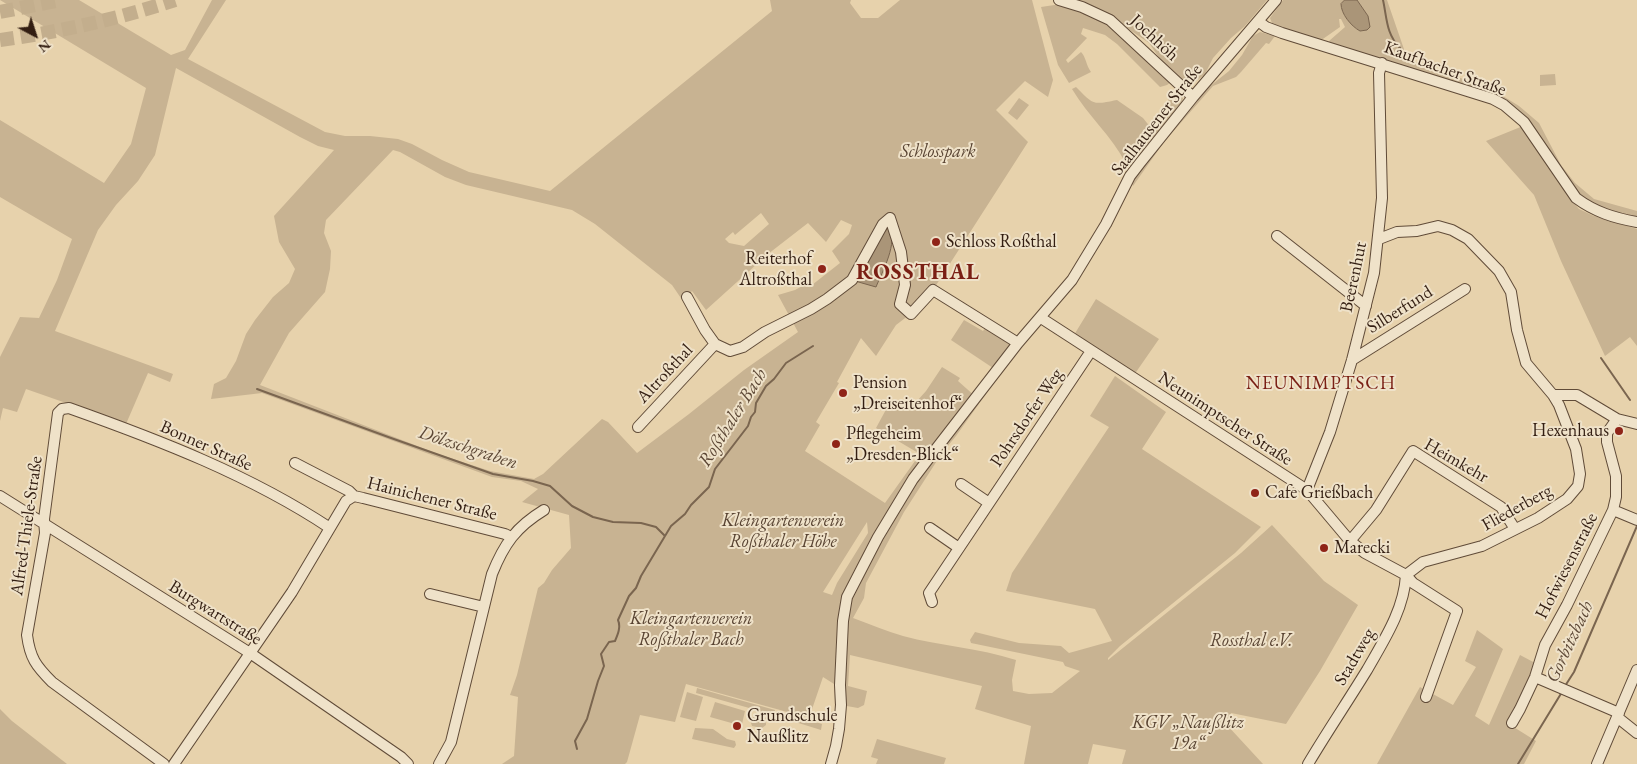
<!DOCTYPE html>
<html>
<head>
<meta charset="utf-8">
<style>
	body { margin:0 }
	#map { position:relative; width:1637px; height:764px; overflow:hidden; background:#e7d2ac; font-family:"EB Garamond",serif }
	canvas { display:block }
	.north { position:absolute; left:10px; top:10px; width:50px; height:50px; -webkit-text-stroke:4px #efe2c9; paint-order:stroke; rotate:140deg; font-size:14px; font-weight:700; line-height:20px; text-align:center; color:#331e12 }
	.north::after { content:''; display:block; margin:auto; width:18px; height:22px; background:#331e12; clip-path:polygon(50% 0,100% 100%,50% 72%,0 100%) }
</style>
</head>
<body>
<div id="map">
<canvas width="1637" height="764"></canvas>
<div class="north">N</div>
</div>
<script>
const g = document.querySelector('canvas').getContext('2d');
g.lineJoin = 'round';
function fillPath(path, color) { g.fillStyle = color; g.fill(path, 'evenodd'); }
function strokePath(path, color, width, dash) { g.strokeStyle = color; g.lineWidth = width; g.lineCap = dash ? 'butt' : 'round'; g.setLineDash(dash || []); g.stroke(path); }
function write(font, color, halo, rows, align = 'center') {
  g.font = font + ' "EB Garamond",serif'; g.lineWidth = 4; g.setLineDash([]); g.textBaseline = 'middle'; g.strokeStyle = halo; g.fillStyle = color; for (const [text, x, y, turn = 0] of rows) {
    g.save(); g.translate(x, y); g.rotate((+turn || 0) * Math.PI / 180); g.textAlign = isNaN(turn) ? turn : align; if (halo) g.strokeText(text, 0, 0); g.fillText(text, 0, 0); g.restore();
  }
}
fillPath(new Path2D(`
	M0,0H79L171,55L185,50L212,0H226L188,59L325,132L345,136H370L398,139L412,144L442,160L469,172L550,191L772,11L770,0H851L850,3L861,18H878L900,0H1032L1053,80L1048,97L1025,81L996,110L1028,142L933,290L917,309L896,325L876,356L861,338L837,382L839,383L816,422L820,425L805,451L885,503L920,454L876,428L889,404L908,411L926,391L942,367L960,378L958,381L976,397L986,394L956,436L942,453L904,512L866,583L864,598L853,618C870,624 886,631 903,636C940,646 979,648 1016,660L1012,680L1013,691L1029,694L1052,693L1080,671L1065,666L1063,662L971,643L970,640L975,632L1019,643L1061,646L1069,653L1112,641L1095,609L1006,591L1012,573L1109,427L1090,416L1115,376L1166,412L1142,449L1261,527L1235,553L1120,646L1108,658V660L1241,553L1272,525L1324,581L1358,605L1320,671L1286,724L1231,713L1227,725L1263,764H1122L1126,750L1093,744L1088,764H1024L1031,726L975,709L982,686L850,655L848,686L867,691L864,705L858,708L841,705L839,729L830,712L835,711L834,684L823,677L809,718L686,684L675,722L640,715L627,762L625,764H502L514,756L518,697L510,695L517,675L538,588L544,583L552,570L571,548L569,515L522,502L538,489L521,481L492,477L262,393L211,399L214,384L226,378L236,361L246,334L255,320L273,297L289,283L295,269L279,242L274,216L334,150L318,146L300,137L176,68L155,155L138,181L116,205L98,230L55,331L173,374L170,382L148,373L126,424L26,389L17,412L3,408L0,421V357L20,317L39,318L57,280L72,239L0,197V120L104,183L131,144L146,88ZM393,150L400,152L445,177L466,185L572,210L595,224L672,285L687,307L692,318L697,315L687,297L692,291L706,310L768,254L808,223L826,242L841,220L852,225L849,234L832,251L840,263L812,285L808,283L795,290L778,295L798,332L744,370L689,414L637,453L608,422L602,419L543,474L534,479L490,471L438,454L260,385L289,333L325,292L330,269L331,251L324,233L326,220ZM761,213L769,224L744,246L729,243L725,239L733,232L735,235ZM867,522L868,533L837,583L832,595L823,592Z
	M1059,0H1267L1245,26L1231,38L1213,58L1205,74L1193,84L1185,83L1179,79L1162,62L1149,43L1111,17Z
	M1283,0H1346L1341,4C1341,14 1351,26 1360,31L1367,30L1368,16L1357,0H1387L1406,55L1419,64L1490,88L1519,106L1539,123L1561,165L1575,183L1594,199L1637,211V218C1611,213 1593,207 1573,188L1504,101L1330,43L1329,41L1345,27L1341,19H1339L1340,27L1320,41L1278,27L1272,23L1270,18Z
	M1061,4L1097,18L1113,27L1171,82L1167,85L1160,87L1117,44L1105,35L1083,28L1081,34L1087,38L1066,60L1068,63L1081,52C1086,57 1086,65 1091,72L1069,83L1058,65L1041,7Z
	M1260,32L1275,36L1269,44L1266,43L1241,72L1236,77L1213,86L1164,142L1133,186L1132,184L1134,177L1205,90L1229,71L1242,55L1253,36Z
	M1555,74L1556,85L1540,86V75Z
	M1076,87C1094,105 1092,105 1117,100L1143,118L1151,128C1161,116 1169,108 1169,92L1178,89L1183,98L1182,103L1131,163L1126,164C1112,136 1088,116 1072,89Z
	M1019,98L1029,105L1017,120L1008,113Z
	M1523,126L1569,197L1579,209L1594,216L1637,229V346L1630,337L1605,356L1561,261L1534,195L1486,141Z
	M1096,299L1159,339L1134,375L1074,335Z
	M964,320L983,331L988,324L1018,343L996,370L951,340Z
	M1477,630L1503,649L1475,716L1489,725L1520,655L1537,664L1512,726L1536,741L1524,764H1377L1420,687L1453,705L1476,667L1465,661Z
	M697,688L775,710L774,715L696,693Z
	M687,692L703,697L696,721L680,717Z
	M715,702L745,711L742,724L735,722V724L710,717Z
	M0,709L12,721L67,764H0Z
	M755,715H760L766,719V725L762,728L752,726L750,720Z
	M794,715L822,724L821,730L792,721Z
	M695,728L713,729L727,739L735,741L736,745L734,748L692,739Z
	M877,739L946,758L944,764H876L878,759L871,757Z`), '#c8b392');
const water = new Path2D(`
	M1345,0H1357L1368,16L1370,27L1367,30L1360,31C1351,26 1341,14 1341,4Z
	M889,227C899,242 882,272 876,287L855,281L871,250Z`);
fillPath(water, '#aa9578');
strokePath(water, '#7a654f', 1);
strokePath(new Path2D(`
	M1383,0C1387,18 1386,34 1400,48
	M1601,358L1630,400
	M257,389L391,438L493,474L533,481L550,486L572,506L593,517L613,522L641,523L656,527L665,536
	M1565,686L1574,672L1637,526
	M577,749L575,741L587,719L598,681L604,666L601,654L609,642L615,641C618,634 621,627 618,620L629,596L636,588L641,576L671,526L685,514L691,505L709,487L715,469L748,426L751,417L755,412L756,403L766,386L774,379L786,363L813,346
	M1518,764L1562,692`), '#7a654f', 2);
strokePath(new Path2D(`
	M0,12L61,0
	M0,40C59,32 118,19 175,0`), '#c3ae8d', 14, [14, 7]);
const minor = new Path2D(`
	M1059,0L1082,7L1110,20L1193,97
	M1258,21L1266,27L1282,33L1493,99L1504,105L1524,122L1576,198C1595,212 1614,218 1637,222
	M1277,236L1366,306
	M1379,239L1397,232L1417,231L1438,226L1452,230L1468,239L1499,271L1511,292L1517,330L1526,363L1553,395L1559,405L1576,449L1580,474L1578,486L1567,499L1538,518L1482,546L1423,562L1406,575
	M687,297L705,330L715,344L730,351L743,347L765,332L811,309L827,299L852,280L883,224L890,218L901,252L905,285L900,304L911,314L933,290L1018,343
	M1041,318L1307,490L1350,541L1365,553L1406,575L1413,583L1457,611L1426,697
	M1352,360L1465,289
	M1553,395H1577L1617,419L1637,424
	M638,427L715,344
	M295,463L349,491L354,496L363,498L505,534L511,537
	M961,484L989,503
	M1307,490L1330,432L1352,360L1374,273L1382,198L1379,73L1382,63
	M0,496L250,653L401,757L408,764
	M1613,510L1637,520
	M930,528L959,548
	M1350,541L1376,510L1413,451L1501,507L1515,529
	M430,594L484,607
	M932,602L929,593L1091,351
	M1535,677L1619,713
	M1617,717L1637,733
	M1512,723L1520,709L1535,677L1545,645L1567,605L1613,510L1616,497V476L1607,442V433L1617,419
	M164,764L52,682C36,666 30,658 27,635L45,533L44,519L58,413L62,409L69,408C159,440 250,475 330,528
	M174,764L292,592L346,501L354,496
	M439,764L451,742L492,574C504,544 516,527 544,510
	M831,764L836,746L839,729L841,705L840,685L843,621L847,597L878,537L913,479L929,458L1018,343L1072,280L1106,224L1130,176L1140,163L1193,97L1276,0
	M1308,764C1327,732 1348,701 1367,670C1384,640 1404,610 1406,575
	M1597,764L1637,670`);
strokePath(minor, '#604b38', 12);
strokePath(minor, '#efe2c9', 10);
for (const [x, y, r, color] of [
	[936,242,5,"#8f2418"],
	[822,269,5,"#8f2418"],
	[843,393,5,"#8f2418"],
	[1619,431,5,"#8f2418"],
	[836,444,5,"#8f2418"],
	[1255,493,5,"#8f2418"],
	[1324,548,5,"#8f2418"],
	[737,726,5,"#8f2418"]
]) { const dot = new Path2D(); dot.arc(x, y, r, 0, 2 * Math.PI); g.fillStyle = color; g.fill(dot); strokePath(dot, '#efe2c9', 2); }
write('18px', '#331e12', '#efe2c9', [
	["Jochhöh",1154,38,43],
	["Kaufbacher Straße",1445,69,20],
	["Saalhausener Straße",1157,120,-52],
	["Beerenhut",1354,277,-78],
	["Silberfund",1400,310,-32],
	["Altroßthal",665,374,-47],
	["Pohrsdorfer Weg",1027,418,-56],
	["Neunimptscher Straße",1225,419,33],
	["Bonner Straße",206,446,24],
	["Heimkehr",1456,461,30],
	["Hainichener Straße",432,499,14],
	["Fliederberg",1517,508,-29],
	["Alfred-Thiele-Straße",27,526,-82],
	["Hofwiesenstraße",1567,566,-63],
	["Burgwartstraße",215,613,32],
	["Stadtweg",1355,657,-60]
]);
write('italic 18px', '#584332', '#efe2c9', [
	["Schlosspark",938,152],
	["Kleingartenverein",783,521],
	["Roßthaler Höhe",783,542],
	["Kleingartenverein",691,619],
	["Roßthaler Bach",691,640],
	["Rossthal e.V.",1251,641],
	["KGV „Naußlitz",1188,723],
	["19a“",1188,744]
]);
write('18px', '#331e12', '#efe2c9', [
	["Schloss Roßthal",946,242],
	["Reiterhof",812,259,"right"],
	["Altroßthal",812,280,"right"],
	["Pension",853,383],
	["„Dreiseitenhof“",853,404],
	["Hexenhaus",1609,431,"right"],
	["Pflegeheim",846,434],
	["„Dresden-Blick“",846,455],
	["Cafe Grießbach",1265,493],
	["Marecki",1334,548],
	["Grundschule",747,716],
	["Naußlitz",747,737]
], 'left');
g.letterSpacing = '1px';
write('19px', '#7a1f14', '#efe2c9', [
	["NEUNIMPTSCH",1321,384]
]);
g.letterSpacing = '0px';
write('italic 19px', '#5d4836', '#efe2c9', [
	["Roßthaler Bach",733,418,-58],
	["Dölzschgraben",468,448,18],
	["Gorbitzbach",1570,642,-65]
]);
g.letterSpacing = '1px';
write('bold 22px', '#7a1f14', '#efe2c9', [
	["ROSSTHAL",918,273]
]);
g.letterSpacing = '0px';
</script>
</body>
</html>
